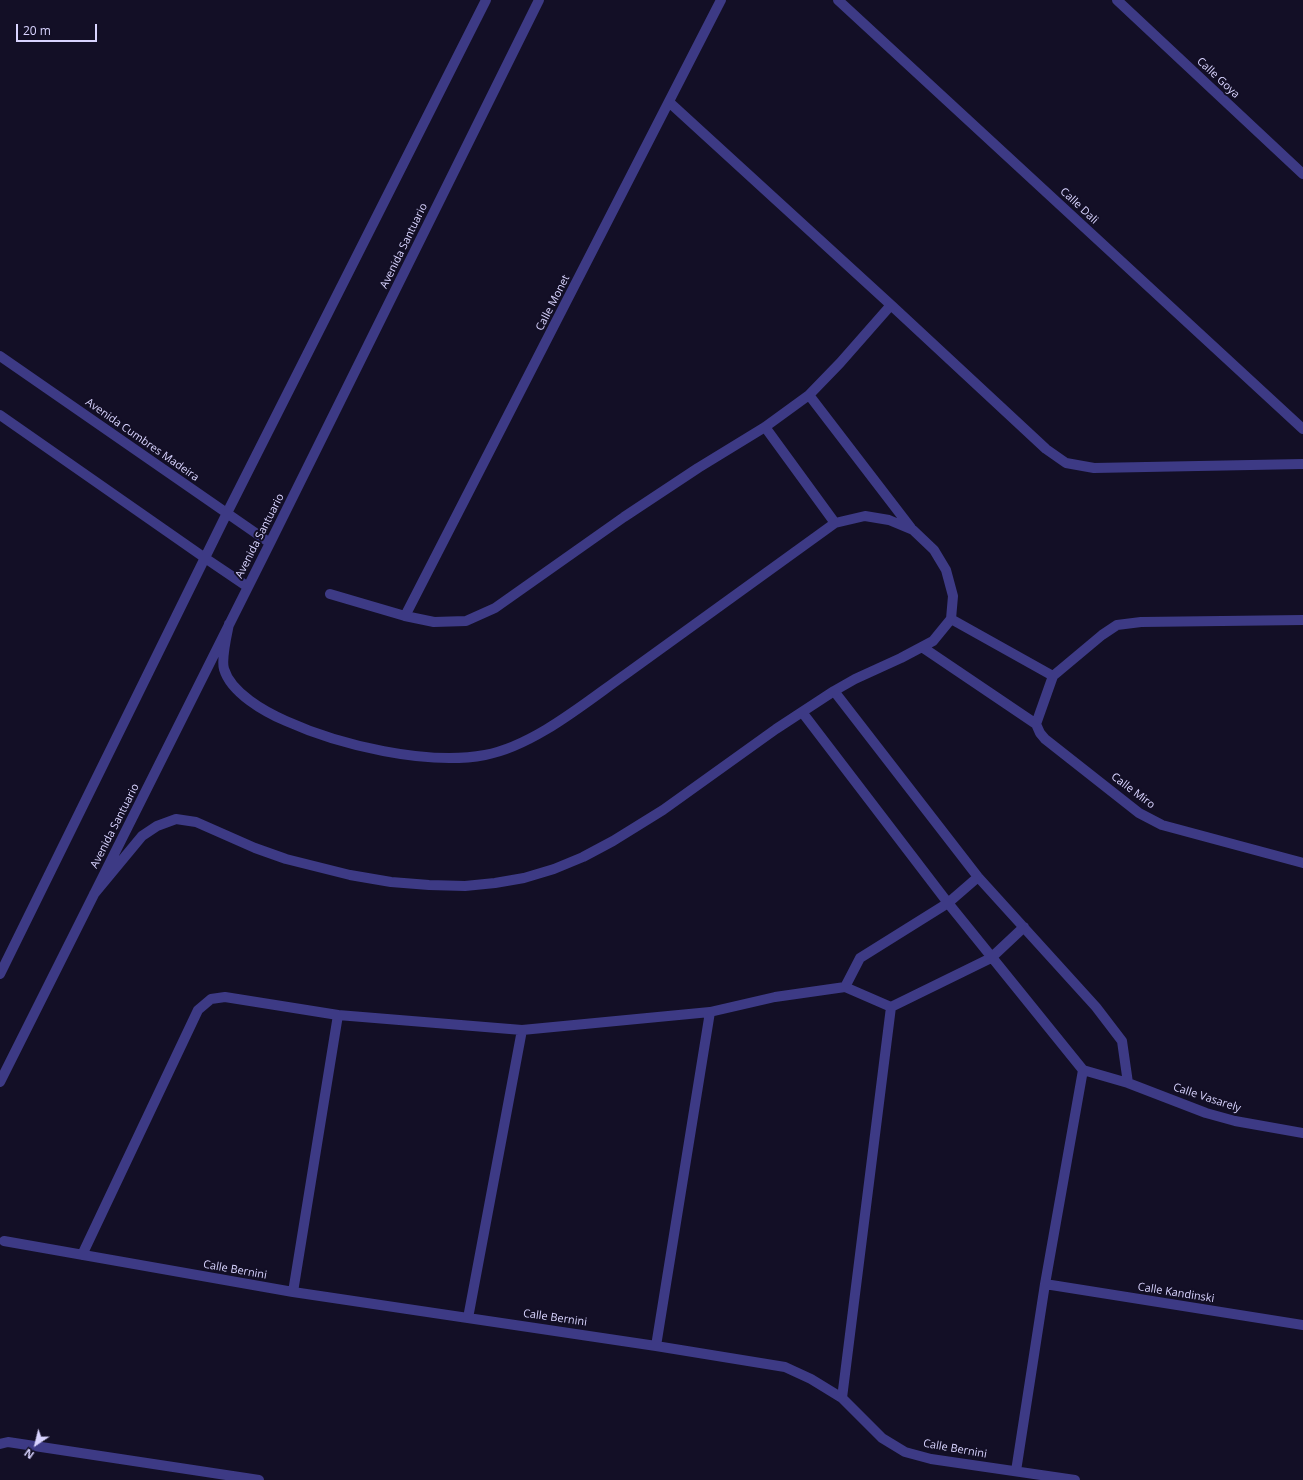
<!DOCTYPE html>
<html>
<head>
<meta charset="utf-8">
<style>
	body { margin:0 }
	#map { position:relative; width:1303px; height:1480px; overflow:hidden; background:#130f26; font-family:"Open Sans",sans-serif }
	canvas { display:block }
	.north { position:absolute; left:16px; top:1424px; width:40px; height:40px; -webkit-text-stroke:3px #130f26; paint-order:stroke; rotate:215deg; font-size:11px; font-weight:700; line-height:16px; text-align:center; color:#d9d4ff }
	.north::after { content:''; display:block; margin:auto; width:14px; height:18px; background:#d9d4ff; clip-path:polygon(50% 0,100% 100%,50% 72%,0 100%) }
	.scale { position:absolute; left:16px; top:24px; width:81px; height:18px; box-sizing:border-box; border:2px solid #d9d4ff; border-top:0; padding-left:5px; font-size:12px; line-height:14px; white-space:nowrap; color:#d9d4ff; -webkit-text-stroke:3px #130f26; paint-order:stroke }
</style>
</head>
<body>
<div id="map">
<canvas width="1303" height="1480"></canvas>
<div class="north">N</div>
<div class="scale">20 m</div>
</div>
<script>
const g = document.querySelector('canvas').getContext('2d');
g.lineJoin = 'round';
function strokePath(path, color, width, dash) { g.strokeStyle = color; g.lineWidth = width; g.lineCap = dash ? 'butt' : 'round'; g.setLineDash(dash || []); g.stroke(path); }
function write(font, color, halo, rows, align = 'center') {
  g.font = font + ' "Open Sans",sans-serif'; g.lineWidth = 4; g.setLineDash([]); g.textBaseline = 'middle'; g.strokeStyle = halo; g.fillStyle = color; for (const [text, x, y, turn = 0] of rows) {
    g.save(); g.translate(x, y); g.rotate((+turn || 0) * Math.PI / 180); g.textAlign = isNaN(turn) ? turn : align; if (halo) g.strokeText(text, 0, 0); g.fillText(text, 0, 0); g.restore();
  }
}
strokePath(new Path2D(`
	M838,0L1303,429
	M1117,0L1303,174
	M669,102L891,305
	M0,356L270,543
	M809,395L911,528
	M0,415L205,558L248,587
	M765,427L835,523
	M330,594L405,616L434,622L466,621L495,608L624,517L698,468L765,427L809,395L840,363L891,305L1046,449L1066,463L1094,468L1303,464
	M405,616L721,0
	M951,619L1053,676
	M1303,620L1141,622L1117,625L1102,635L1053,676L1036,724L1040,733L1045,739L1139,813L1162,825L1303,863
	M922,647L1036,724
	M834,691L978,877L1096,1007L1122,1041L1128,1083
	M802,712L948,903L1083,1070L1128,1083L1206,1113L1235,1121L1303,1133
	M94,894L142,836L157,826L176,819L196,822L255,848L286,859L350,875L391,882L429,885L465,886L495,883L524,878L554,869L583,857L613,841L663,810L776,729L834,691L855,679L901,658L933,641L951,619L953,596L946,570L934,550L913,530L889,520L865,516L835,523C765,573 696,624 626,674C586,702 534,746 485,755C427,766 339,745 286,721C265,712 231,693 224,669C221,659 227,634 229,624
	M0,974L227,513L486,0
	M845,987L860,958L948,903L978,877
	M0,1082L270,543L539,0
	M4,1241L293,1292L656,1346L785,1367L811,1379L842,1398L882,1438L905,1452L931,1459L1075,1480
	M82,1255L198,1010L211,999L225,997L338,1015L522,1030L710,1012L775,997L845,987L891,1007L991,958L1024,927
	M1045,1284L1303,1325
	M293,1292L338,1015
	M468,1318L522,1030
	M656,1346L710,1012
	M842,1398L891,1007
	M0,1444L8,1442L259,1480
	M1016,1471L1045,1284L1083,1070`), '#3d3a85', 10);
write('11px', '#d9d4ff', '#130f26', [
	["Calle Goya",1218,78,43],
	["Calle Dali",1079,206,43],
	["Avenida Santuario",404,246,-64],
	["Calle Monet",553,303,-63],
	["Avenida Cumbres Madeira",142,440,35],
	["Avenida Santuario",260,536,-63],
	["Calle Miro",1133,791,37],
	["Avenida Santuario",115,826,-63],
	["Calle Vasarely",1207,1098,18],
	["Calle Bernini",235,1270,10],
	["Calle Kandinski",1176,1293,9],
	["Calle Bernini",555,1318,8],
	["Calle Bernini",955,1449,10]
]);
</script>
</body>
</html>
